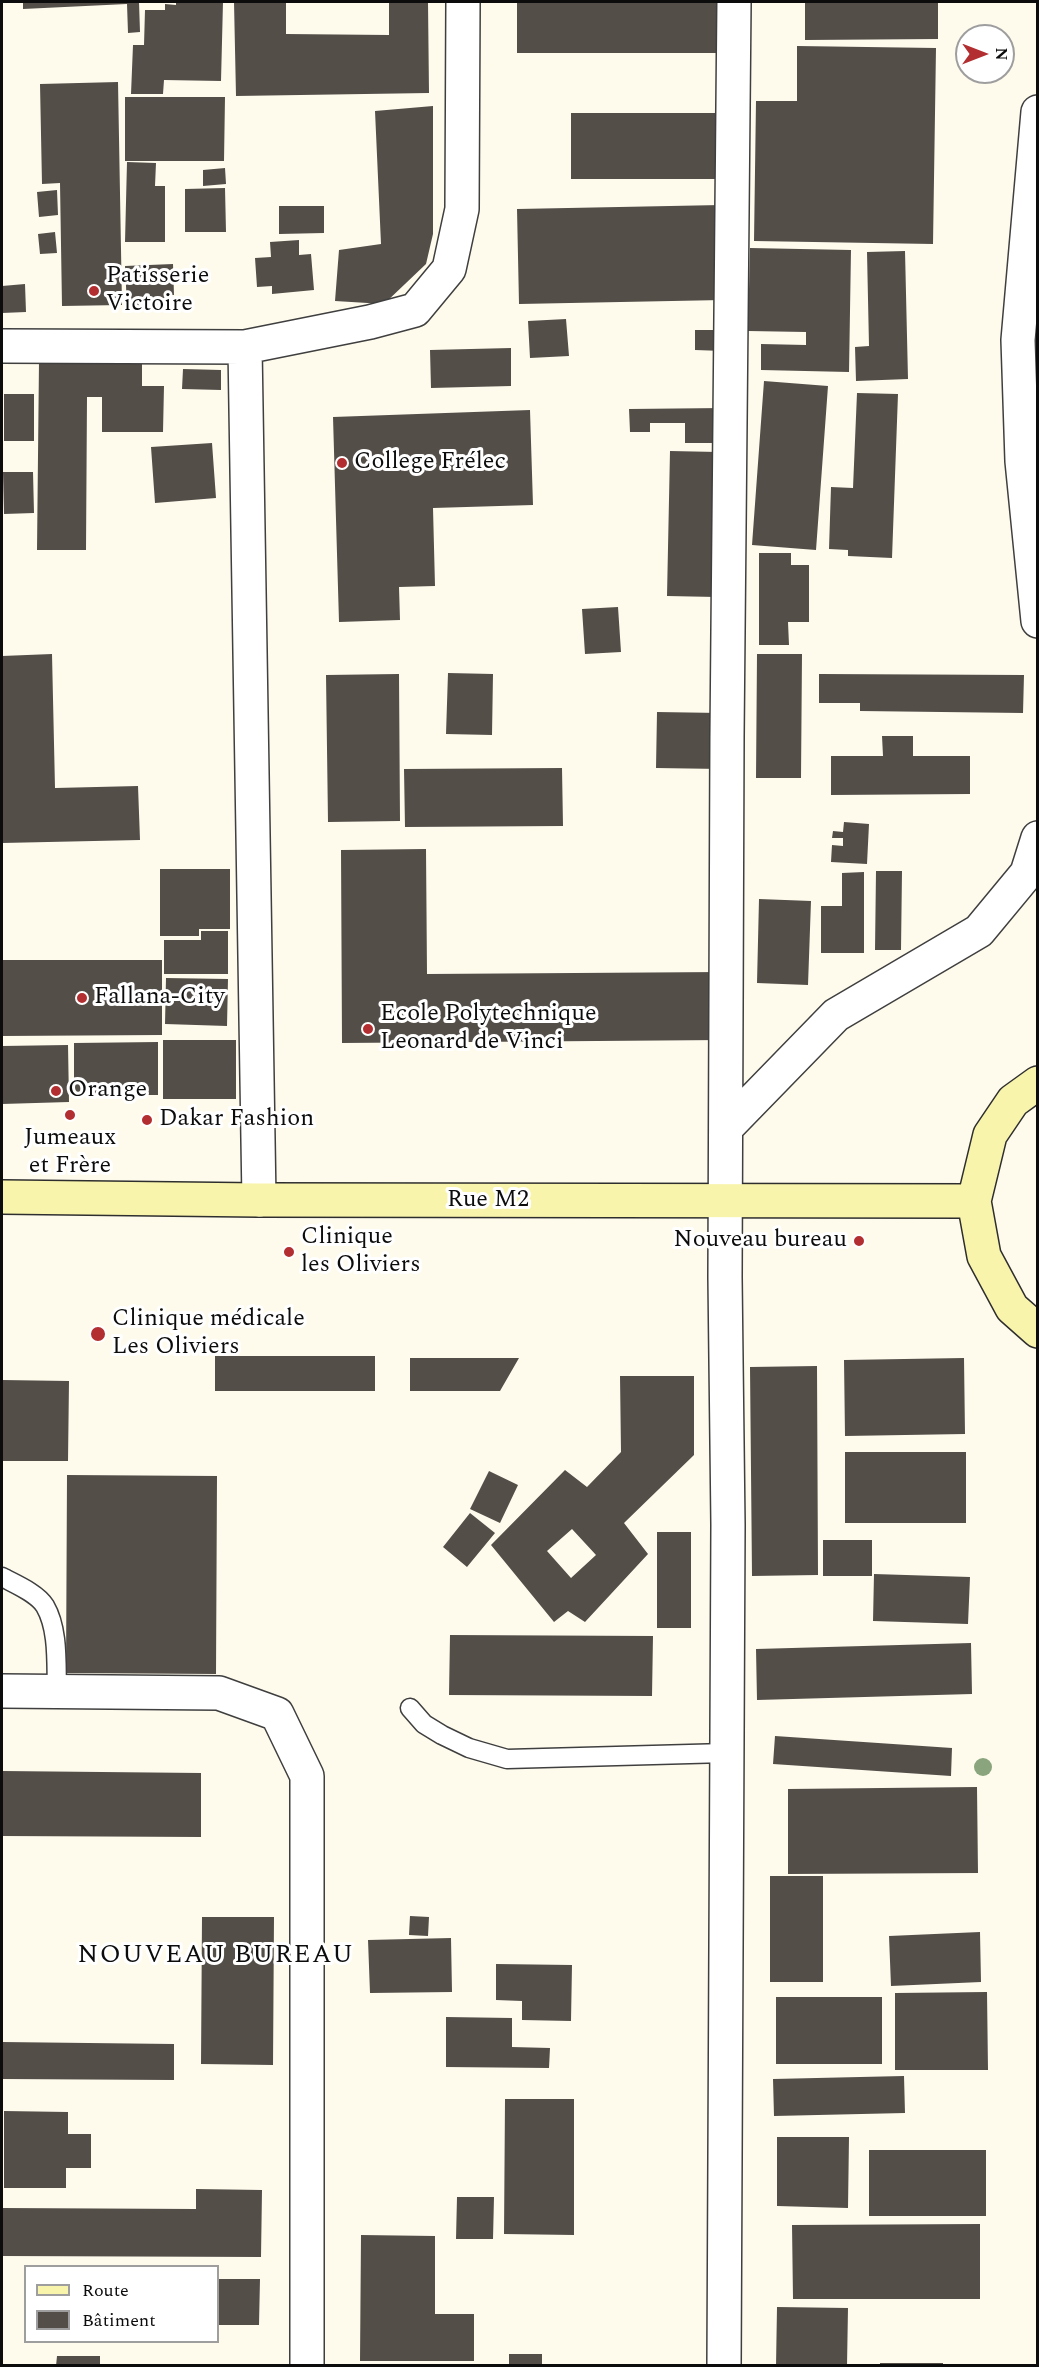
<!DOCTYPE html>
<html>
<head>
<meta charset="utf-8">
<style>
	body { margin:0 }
	#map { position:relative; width:1039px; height:2367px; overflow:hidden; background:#fefbed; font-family:Spectral,serif }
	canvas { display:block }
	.frame { position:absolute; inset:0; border:3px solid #0c0c0c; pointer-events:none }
	.legend { position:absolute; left:24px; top:2265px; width:195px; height:78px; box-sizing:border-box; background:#fff; border:2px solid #9e9e9e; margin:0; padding:8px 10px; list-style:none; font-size:18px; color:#0c0c0c }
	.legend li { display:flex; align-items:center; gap:12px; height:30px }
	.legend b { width:30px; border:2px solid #9e9e9e }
	.north { position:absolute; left:955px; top:24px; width:60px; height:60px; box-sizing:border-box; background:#fff; border:2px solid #9e9e9e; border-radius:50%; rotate:90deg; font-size:16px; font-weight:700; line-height:24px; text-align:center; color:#0c0c0c }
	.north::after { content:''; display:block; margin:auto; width:21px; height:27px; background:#b22e30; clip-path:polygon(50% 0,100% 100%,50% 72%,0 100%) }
</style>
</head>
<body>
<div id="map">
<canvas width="1039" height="2367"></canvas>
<div class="frame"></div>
<ul class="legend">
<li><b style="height:8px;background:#f9f4ac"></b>Route</li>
<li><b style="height:16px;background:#544e49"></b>Bâtiment</li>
</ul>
<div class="north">N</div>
</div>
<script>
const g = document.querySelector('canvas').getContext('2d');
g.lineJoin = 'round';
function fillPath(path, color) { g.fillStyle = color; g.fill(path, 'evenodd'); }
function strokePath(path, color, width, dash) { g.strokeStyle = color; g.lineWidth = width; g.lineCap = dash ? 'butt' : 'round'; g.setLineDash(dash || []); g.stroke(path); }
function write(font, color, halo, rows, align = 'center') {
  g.font = font + ' Spectral,serif'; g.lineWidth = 6; g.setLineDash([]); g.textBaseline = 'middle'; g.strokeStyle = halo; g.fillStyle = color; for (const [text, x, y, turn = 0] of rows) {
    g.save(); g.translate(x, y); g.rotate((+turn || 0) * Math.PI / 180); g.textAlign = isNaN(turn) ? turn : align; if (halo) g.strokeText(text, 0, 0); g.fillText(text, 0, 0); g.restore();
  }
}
fillPath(new Path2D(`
	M23,2H139L140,32L128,33L127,4L23,9Z
	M176,2H223L221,81L164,80L163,94H131L133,45H144L145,10H165V4L176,5Z
	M234,2H286V34L389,35V2H428L429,93L236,96Z
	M517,2H726V53H517Z
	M805,2H938V39L805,40Z
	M797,46L936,48L933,244L754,241L756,101H797Z
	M118,82L122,305L62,306L60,183L42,184L40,84Z
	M125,97H225L224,161H125Z
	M433,106V234L426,264L384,304L335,301L339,250L381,244L375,111Z
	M571,113H727V179H571Z
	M127,162L156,163L155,186H165V242H125Z
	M225,168L226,184L203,186V170Z
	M225,188L226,232H185V189Z
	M57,190L58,215L39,217L37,192Z
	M721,205L723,300L519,304L517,209Z
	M279,206H324V233L279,234Z
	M55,232L57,253L40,254L38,234Z
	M299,240V255L311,254L314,290L272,294V286L257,287L255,258L271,257L270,242Z
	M750,248L851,250L849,372L761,370V344L806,345V332L748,331Z
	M905,251L908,379L856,381L855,347L869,346L867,252Z
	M173,264L174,295H169V304L127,306L125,266Z
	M25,284L26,312L2,313V286Z
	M566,319L569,356L530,358L528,321Z
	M695,330H723V351L695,350Z
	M511,348V386L431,388L430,350Z
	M39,361H142V386H164L163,432H102V397H87L86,550H37Z
	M183,369L221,370V390L182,389Z
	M764,381L828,386L816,550L752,545Z
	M857,393L898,394L892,558L848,556V550L829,549L831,487L853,488Z
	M4,394H34V441H4Z
	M723,408V443H685V423H650V432H630L629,409Z
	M530,410L533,505L433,508L435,586L399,587L400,620L339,622L333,417Z
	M212,443L216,498L155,503L151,447Z
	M670,451L718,452L716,597L667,596Z
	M3,472H33L34,513L4,514Z
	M759,553H791V565H809V622H788L789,645H759Z
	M618,607L621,652L585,654L582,609Z
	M52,654L55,788L138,786L140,840L2,843V656Z
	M757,654H802L801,778H756Z
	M448,673L493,674L492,735L446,734Z
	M399,674L400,821L328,822L326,675Z
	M819,674L1024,675L1023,713L860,711V703H819Z
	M657,712L721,713V769L656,768Z
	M882,736H913V756H970V794L831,795V756H883Z
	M562,768L563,826L405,827L404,769Z
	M844,822L869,824L867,864L831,862L832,845L843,846V838H832L833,831L843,832Z
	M426,849L427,974L722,972L723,1040L342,1043L341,850Z
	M160,869H230V929H199V936H160Z
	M876,871H902L901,950H875Z
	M864,872V953H821V906H842V873Z
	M759,899L811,901L808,985L757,983Z
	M201,931H228V974H164V940H201Z
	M2,960H162V1035L2,1036Z
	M166,978L228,979L227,1026L165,1024Z
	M163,1040H236V1099H163Z
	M158,1042V1095H74V1043Z
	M68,1045L69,1102L2,1104V1046Z
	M215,1356H375V1391H215Z
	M410,1358H519L500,1391H410Z
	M964,1358L965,1434L845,1436L844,1360Z
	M817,1366L818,1575L752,1576L750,1367Z
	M620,1376H694V1455L624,1523L648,1554L585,1622L568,1611L554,1622L491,1545L565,1470L587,1487L621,1452ZM572,1529L596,1555L571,1578L547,1551Z
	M2,1380L69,1381L68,1461H2Z
	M845,1452H966V1523H845Z
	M489,1471L518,1485L500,1523L470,1509Z
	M67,1475L217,1476L216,1674L66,1673Z
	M470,1513L495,1533L467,1567L443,1547Z
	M657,1532H691V1628H657Z
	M823,1540H872V1576H823Z
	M874,1574L970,1577L968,1624L873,1621Z
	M450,1635L653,1636L652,1696L449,1695Z
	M971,1643L972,1694L757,1700L756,1649Z
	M775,1736L952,1748L951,1776L773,1764Z
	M2,1771L201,1773V1837L2,1836Z
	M977,1787L978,1873L788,1874V1789Z
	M770,1876H823V1982H770Z
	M410,1916L429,1917L428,1936L409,1935Z
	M202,1917H274L273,2065L201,2064Z
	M980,1932L981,1982L891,1986L889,1936Z
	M451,1938L452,1992L370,1993L368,1940Z
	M496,1964L572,1965L571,2021L522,2020V2001L496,2000Z
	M987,1992L988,2070H895V1993Z
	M776,1997H882V2064H776Z
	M446,2017L512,2018V2047L550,2048L549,2068L446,2067Z
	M2,2042L174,2044V2080L2,2079Z
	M904,2076L905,2113L774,2116L773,2079Z
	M505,2099H574V2235L504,2234Z
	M4,2111L68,2112V2134H91V2168H66V2188H4Z
	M777,2137H849L848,2208L777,2206Z
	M869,2150H986V2216H869Z
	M196,2189L262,2190L261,2257L2,2256V2208L196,2209Z
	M457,2197H494L493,2239H456Z
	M980,2224V2299H793L792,2225Z
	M361,2235L435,2236V2314H474V2361H360Z
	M218,2279H260L259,2325H218Z
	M777,2307L848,2308L847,2366H776Z
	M509,2354H542V2366H509Z
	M57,2356H100V2366H56Z
	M880,2363H943V2366H880Z`), '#544e49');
const lane = new Path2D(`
	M2,1577C15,1584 37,1593 45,1606C59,1630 56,1665 57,1691
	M410,1708L424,1724L442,1735L469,1748L507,1759L726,1753`);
const street = new Path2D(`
	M1038,112L1018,340L1022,461L1038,621
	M2,346L245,347L370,322L415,310L449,269L462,209L463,2
	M245,347L259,1200
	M726,1128L836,1015L979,931L1027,873L1038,838
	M2,1691L219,1693L277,1714L307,1776V2366
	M724,2366L728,1525L725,1277L727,736L734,2`);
const secondary = new Path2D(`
	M1038,1083L1013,1101L990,1135L974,1201L984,1256L1012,1308L1038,1331
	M2,1197L259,1200L974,1201`);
strokePath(lane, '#3f3f3f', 21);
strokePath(street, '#3f3f3f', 36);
strokePath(secondary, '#2e2e2e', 36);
strokePath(lane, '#fff', 18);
strokePath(street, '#fff', 33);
strokePath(secondary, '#f9f4ac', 33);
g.fillStyle = '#8aa57d';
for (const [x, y] of [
	[983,1767]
]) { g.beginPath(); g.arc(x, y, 9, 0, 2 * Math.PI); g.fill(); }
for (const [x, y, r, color] of [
	[94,291,6,"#b22e30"],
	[342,463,6,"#b22e30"],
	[82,998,6,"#b22e30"],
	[368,1029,6,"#b22e30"],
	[56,1091,6,"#b22e30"],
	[70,1115,6,"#b22e30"],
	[147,1120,6,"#b22e30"],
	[859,1241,6,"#b22e30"],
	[289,1252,6,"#b22e30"],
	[98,1334,8,"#b22e30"]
]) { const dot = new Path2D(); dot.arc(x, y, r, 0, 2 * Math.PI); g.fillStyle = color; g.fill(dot); strokePath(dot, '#fff', 2); }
write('24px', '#0c0c0c', '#fff', [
	["Patisserie",106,277],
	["Victoire",106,305],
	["College Frélec",354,463],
	["Fallana-City",94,998],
	["Ecole Polytechnique",380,1015],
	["Leonard de Vinci",380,1043],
	["Orange",68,1091],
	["Dakar Fashion",159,1120],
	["Jumeaux",70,1139,"center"],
	["et Frère",70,1167,"center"],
	["Clinique",301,1238],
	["les Oliviers",301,1266],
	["Nouveau bureau",847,1241,"right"],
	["Clinique médicale",112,1320],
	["Les Oliviers",112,1348]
], 'left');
write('24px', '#0c0c0c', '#fff', [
	["Rue M2",488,1201]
]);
g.letterSpacing = '1.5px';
write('26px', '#0c0c0c', '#fff', [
	["NOUVEAU BUREAU",216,1957]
]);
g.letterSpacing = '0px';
</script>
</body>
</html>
